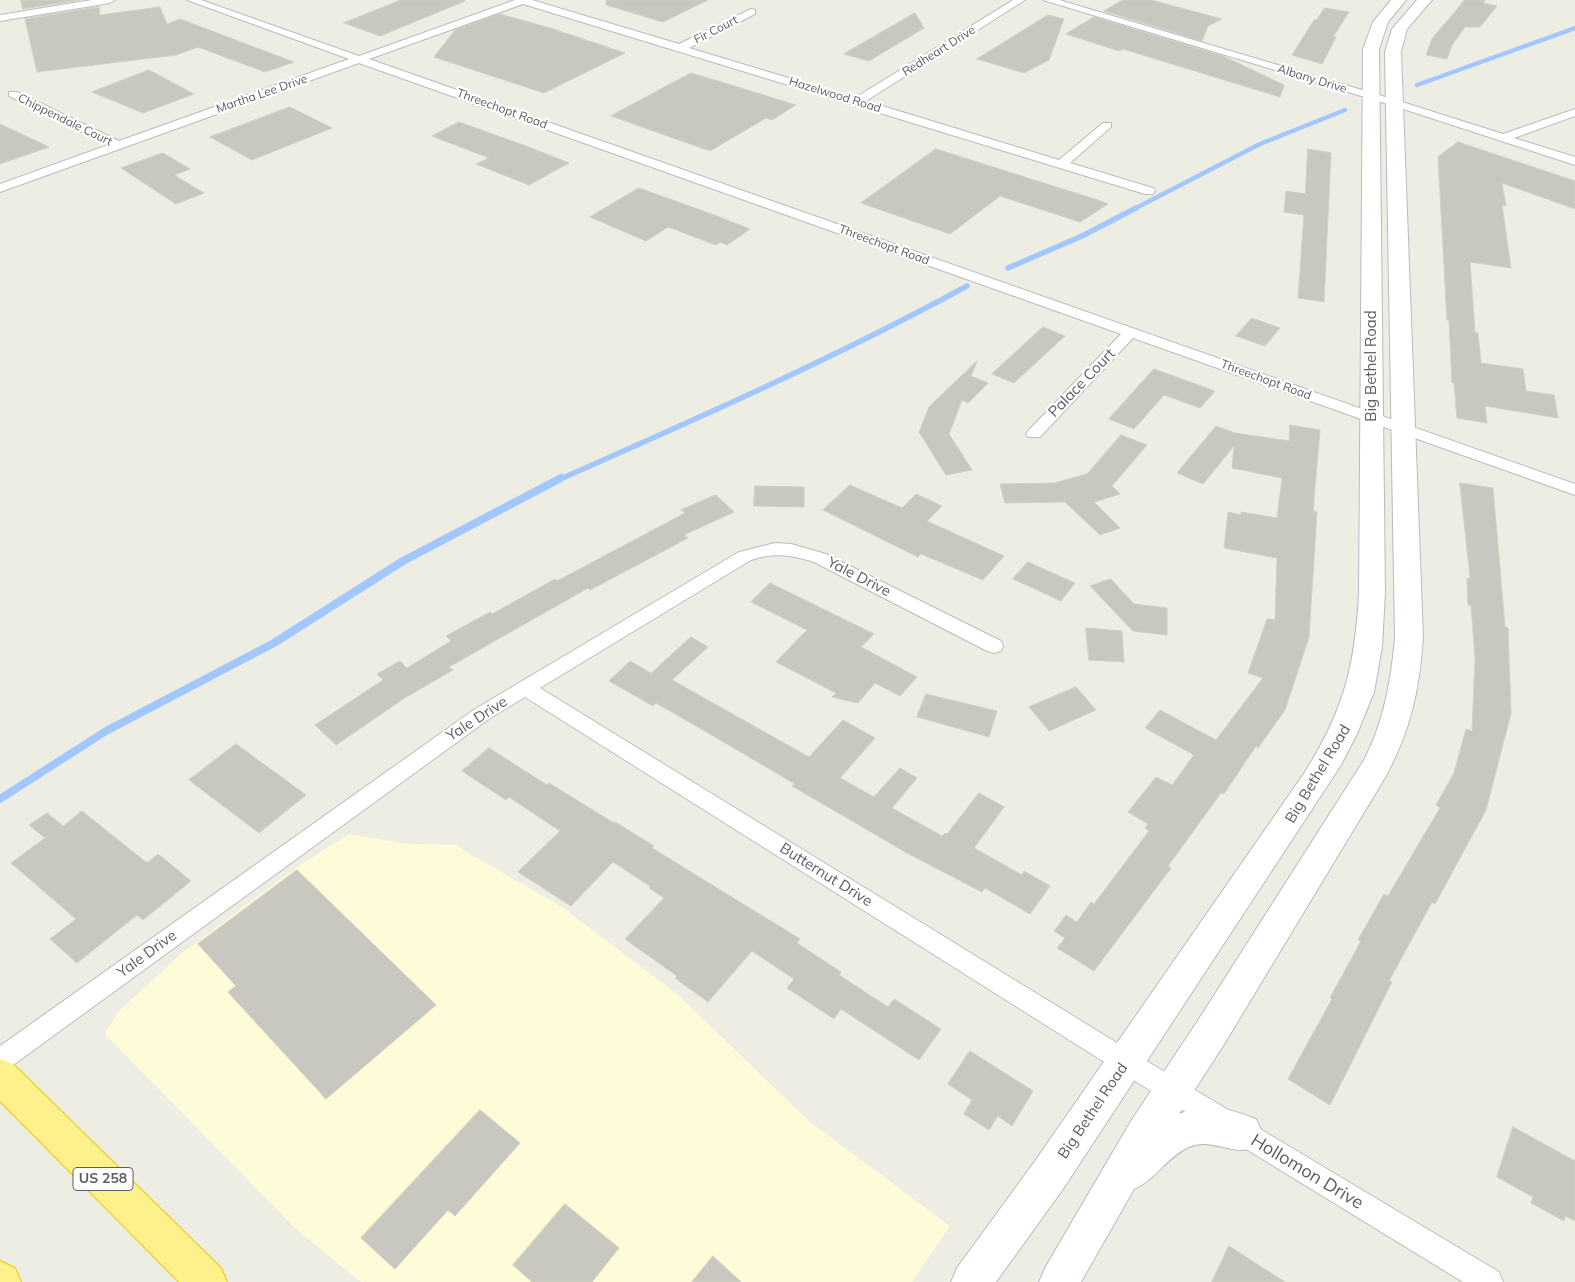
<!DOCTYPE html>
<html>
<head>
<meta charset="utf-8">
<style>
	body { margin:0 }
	canvas { display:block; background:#eeede3 }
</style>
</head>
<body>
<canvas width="1575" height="1282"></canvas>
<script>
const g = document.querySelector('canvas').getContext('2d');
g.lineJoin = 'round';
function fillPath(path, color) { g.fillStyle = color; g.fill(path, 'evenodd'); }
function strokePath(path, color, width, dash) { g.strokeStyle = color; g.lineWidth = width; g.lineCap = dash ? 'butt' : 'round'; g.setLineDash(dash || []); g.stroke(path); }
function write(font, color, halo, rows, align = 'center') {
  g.font = font + ' Mulish,sans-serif'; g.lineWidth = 4.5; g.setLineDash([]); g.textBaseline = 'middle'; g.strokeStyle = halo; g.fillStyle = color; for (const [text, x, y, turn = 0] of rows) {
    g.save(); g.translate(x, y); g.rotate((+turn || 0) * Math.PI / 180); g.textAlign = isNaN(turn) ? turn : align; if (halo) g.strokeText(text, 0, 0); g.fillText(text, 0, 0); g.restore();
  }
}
fillPath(new Path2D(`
	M349,834L409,844L455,845L562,907L677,994L810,1122L950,1226L912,1282H361L297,1230L105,1034L118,1012L181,954L293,870Z`), '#fefbd8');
strokePath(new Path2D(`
	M1417,85L1575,28
	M1134,209L1260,144L1345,110`), '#a2c8ff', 4.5);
strokePath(new Path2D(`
	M1008,268L1082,236L1136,208
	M558,480C696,419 835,358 967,286`), '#a2c8ff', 5.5);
strokePath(new Path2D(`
	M0,799L106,731L274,643L403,561L561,478`), '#a2c8ff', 8);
const building = new Path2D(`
	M21,0H80L23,9Z
	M401,0H465V1L380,36L344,23Z
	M607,0H708L663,22L606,5Z
	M1123,0H1151L1222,19L1208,26L1202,41L1104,11Z
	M1465,0H1485L1483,3L1497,6L1480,27H1465L1452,45L1447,59L1426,55L1432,39Z
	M99,7L100,15L160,7L167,24L180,19L294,62L265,72L198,47L176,55L37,72L25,19Z
	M1325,8L1349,12L1333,37H1336L1322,64L1292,55L1314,20H1316Z
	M915,13L924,28L869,61L844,54Z
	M500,14L550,28L625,53L544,93L434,57L455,30Z
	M1048,15L1064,19L1049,60L1024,73L977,59Z
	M1094,17L1223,56L1284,85L1280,97L1123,49L1119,51L1066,34Z
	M149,70L194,94L143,113L92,92Z
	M691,73L741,88L796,105L772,120L766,118L710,151L611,116Z
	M290,107L332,128L252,160L210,137Z
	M459,122L526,146L569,163L529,185L476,164L489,158L432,136Z
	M0,124L49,147L0,164Z
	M1458,142L1575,181V209L1502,183L1506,206L1502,205L1511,268L1470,262L1475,332L1478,333L1481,363L1523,369L1526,391L1554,395L1558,418L1485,406L1487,423L1457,418L1454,383H1452L1449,320H1447L1438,157Z
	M936,149L1101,201L1108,204L1080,222L1000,196L950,234L861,203Z
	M1308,149L1331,153L1324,302L1298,298L1304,215L1284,212L1286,191L1305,194Z
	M163,153L190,169L174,175L204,193L176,204L121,168Z
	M639,188L717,216L750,229L727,245L720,242L716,245L668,227L646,241L590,217Z
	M1252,318L1280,328L1265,346L1236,336Z
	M1043,327L1065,336L1014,383L992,374Z
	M977,361L971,376L988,383L968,403L962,400L949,434L972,470L946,475L919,432L929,407Z
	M1154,369L1215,391L1200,408L1164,395L1134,429L1109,419Z
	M1290,425L1320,430L1313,511L1317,512L1309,637L1285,710L1258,748L1256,746L1224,794L1221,793L1168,866L1171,868L1094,971L1057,948L1065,938L1054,931L1066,915L1077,922L1091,902L1094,904L1149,831L1145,828L1148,824L1128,812L1156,777L1172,785L1194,755L1145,728L1160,710L1216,740L1263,678L1248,673L1267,619L1275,620L1277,558L1224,548L1228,512L1241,515V512L1277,518L1282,478L1232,468L1234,446L1203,484L1177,473L1216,426L1235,433L1289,441Z
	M1121,435L1147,445L1112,486L1120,494L1094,502L1120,528L1100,535L1065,502L1005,503L1000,484L1054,483L1087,474Z
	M1460,483L1493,488L1505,627L1508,628L1511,713L1486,810L1435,904L1432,902L1389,981L1392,982L1330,1105L1288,1079L1332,999L1330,998L1361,941L1358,940L1384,894L1388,896L1440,808L1436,805L1454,773L1466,729L1472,731L1475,658L1471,605H1468L1467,578L1470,579Z
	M850,485L902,508L916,494L942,506L927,521L1004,556L983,580L921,554L918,557L823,510Z
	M755,486L804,487V507L754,506Z
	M716,495L734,512L684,535L688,538L590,590L588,588L449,667L453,670L403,699L336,745L315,725L383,680L377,674L400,661L407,668L451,641L446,636L490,612L492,614L555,579L557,581L685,513L681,510Z
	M1028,562L1075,583L1061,601L1013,579Z
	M1111,579L1134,604L1167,608V635L1133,631L1090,586Z
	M770,583L874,634L861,647L917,677L900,696L875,683L858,703L832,697L836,693L776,662L807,630L751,602Z
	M1086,628L1122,631L1124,662L1089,660Z
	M691,637L708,647L672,680L809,757L843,720L875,738L840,778L874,797L900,768L917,778L892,808L942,836L945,833L947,834L979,793L1004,807L974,848L1022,875L1024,871L1050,886L1030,914L985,888L982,892L907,853L792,786L795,784L715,737L656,703L653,706L609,681L630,661L651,673Z
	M1076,687L1096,710L1049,731L1029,707Z
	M926,694L997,711L989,737L917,717Z
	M236,744L306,795L259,833L189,780Z
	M489,748L547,785L549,783L614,823L615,822L654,846L652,848L800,939L797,943L841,972L839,975L888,1007L894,999L941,1029L919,1060L841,1009L834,1019L787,988L794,979L752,951L708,1002L675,978L677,976L625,939L664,898L649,888L650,886L613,862L571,906L518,872L560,831L509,797L506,800L462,771Z
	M82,811L147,863L158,854L191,881L143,920L137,915L77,963L50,939L76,919L11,863L45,838L29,825L47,813L63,826Z
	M297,870L436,1005L326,1099L228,992L236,986L198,944Z
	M970,1051L1033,1091L1012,1126L998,1116L989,1130L964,1114L972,1100L948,1084Z
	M480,1110L520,1143L455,1216L448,1210L395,1269L361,1238Z
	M1513,1127L1575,1161V1221L1565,1216L1564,1221L1531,1203L1533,1197L1497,1177Z
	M565,1204L619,1248L592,1282H532L513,1265Z
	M1229,1246L1246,1257L1285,1282H1212Z
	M713,1256L741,1282H692Z`);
fillPath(building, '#c8c7c0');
strokePath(building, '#d2d0c1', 1);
const street = new Path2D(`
	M92,0H115L110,3L0,21V15Z
	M187,0H201L359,56L515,0H532L679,44L751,9L755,10V14L689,48L855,98L1013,0H1025L866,101L1059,160L1103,123H1111V127L1070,163L1153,188L1155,191L1153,194H1145L523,4L369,59L1575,484V495L1133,338L1040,437H1028L1026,434L1028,431L1121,334L359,63L0,192V184L108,145L9,96V92H17L119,141L349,59Z
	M1043,0H1059L1399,101L1503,134L1575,109V116L1514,138L1575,157V165L1391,105Z
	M775,543L791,544L826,554L1001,641L1003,646L1001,651L994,653L987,651L814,562C791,555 774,552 751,560L540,688L1135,1054L1499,1272L1503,1282H1463L1117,1070L525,697L489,719L9,1068L0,1072V1046L475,709L739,552Z`);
const secondary = new Path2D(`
	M1391,0H1406L1388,22L1379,49L1385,593L1382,647L1374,692L1357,734L1341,765L1063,1189L996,1282H951L957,1268L1035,1161L1305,772C1344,710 1355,666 1359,593L1363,49L1373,22Z
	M1417,0H1432L1407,29L1401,52L1423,638C1419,692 1411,729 1386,776L1223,1046L1179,1114C1204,1103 1231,1109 1256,1119L1262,1132L1256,1145C1252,1147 1246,1150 1242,1150C1224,1150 1207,1139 1189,1147C1167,1157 1155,1180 1134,1189L1081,1282H1039L1045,1268L1131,1121L1197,1022L1364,760C1384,722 1391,680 1395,638L1385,52L1392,29Z`);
const highway = new Path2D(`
	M0,1059L13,1064L221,1268L227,1282H179L0,1101Z
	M0,1261L15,1268L21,1282H0Z`);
strokePath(street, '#babbc1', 2);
strokePath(secondary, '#b8bac1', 2);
strokePath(highway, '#efca01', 2);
fillPath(street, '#fff');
fillPath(secondary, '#fff');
fillPath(highway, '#fcf18b');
write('12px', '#5b5d63', '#fff', [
	["Fir Court",716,30,-27],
	["Redheart Drive",939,51,-32],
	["Albany Drive",1312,79,17],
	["Martha Lee Drive",262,94,-19],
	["Hazelwood Road",835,95,17],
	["Threechopt Road",502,109,20],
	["Chippendale Court",65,120,26],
	["Threechopt Road",884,245,20],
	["Threechopt Road",1266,380,20]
]);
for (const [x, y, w] of [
	[103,1179,60]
]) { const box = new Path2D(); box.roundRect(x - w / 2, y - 11.5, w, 23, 4); g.fillStyle = '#fff'; g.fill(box); strokePath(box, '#5b5d63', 1); }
write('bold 14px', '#5b5d63', null, [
	["US 258",103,1179]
]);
write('15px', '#5b5d63', '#fff', [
	["Big Bethel Road",1371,366,-90],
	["Palace Court",1082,383,-46],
	["Yale Drive",859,577,27],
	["Yale Drive",477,719,-33],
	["Big Bethel Road",1318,774,-59],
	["Butternut Drive",826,875,32],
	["Yale Drive",147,954,-36],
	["Big Bethel Road",1093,1111,-56]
]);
write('18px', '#5b5d63', '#fff', [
	["Hollomon Drive",1307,1172,31]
]);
</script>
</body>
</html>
